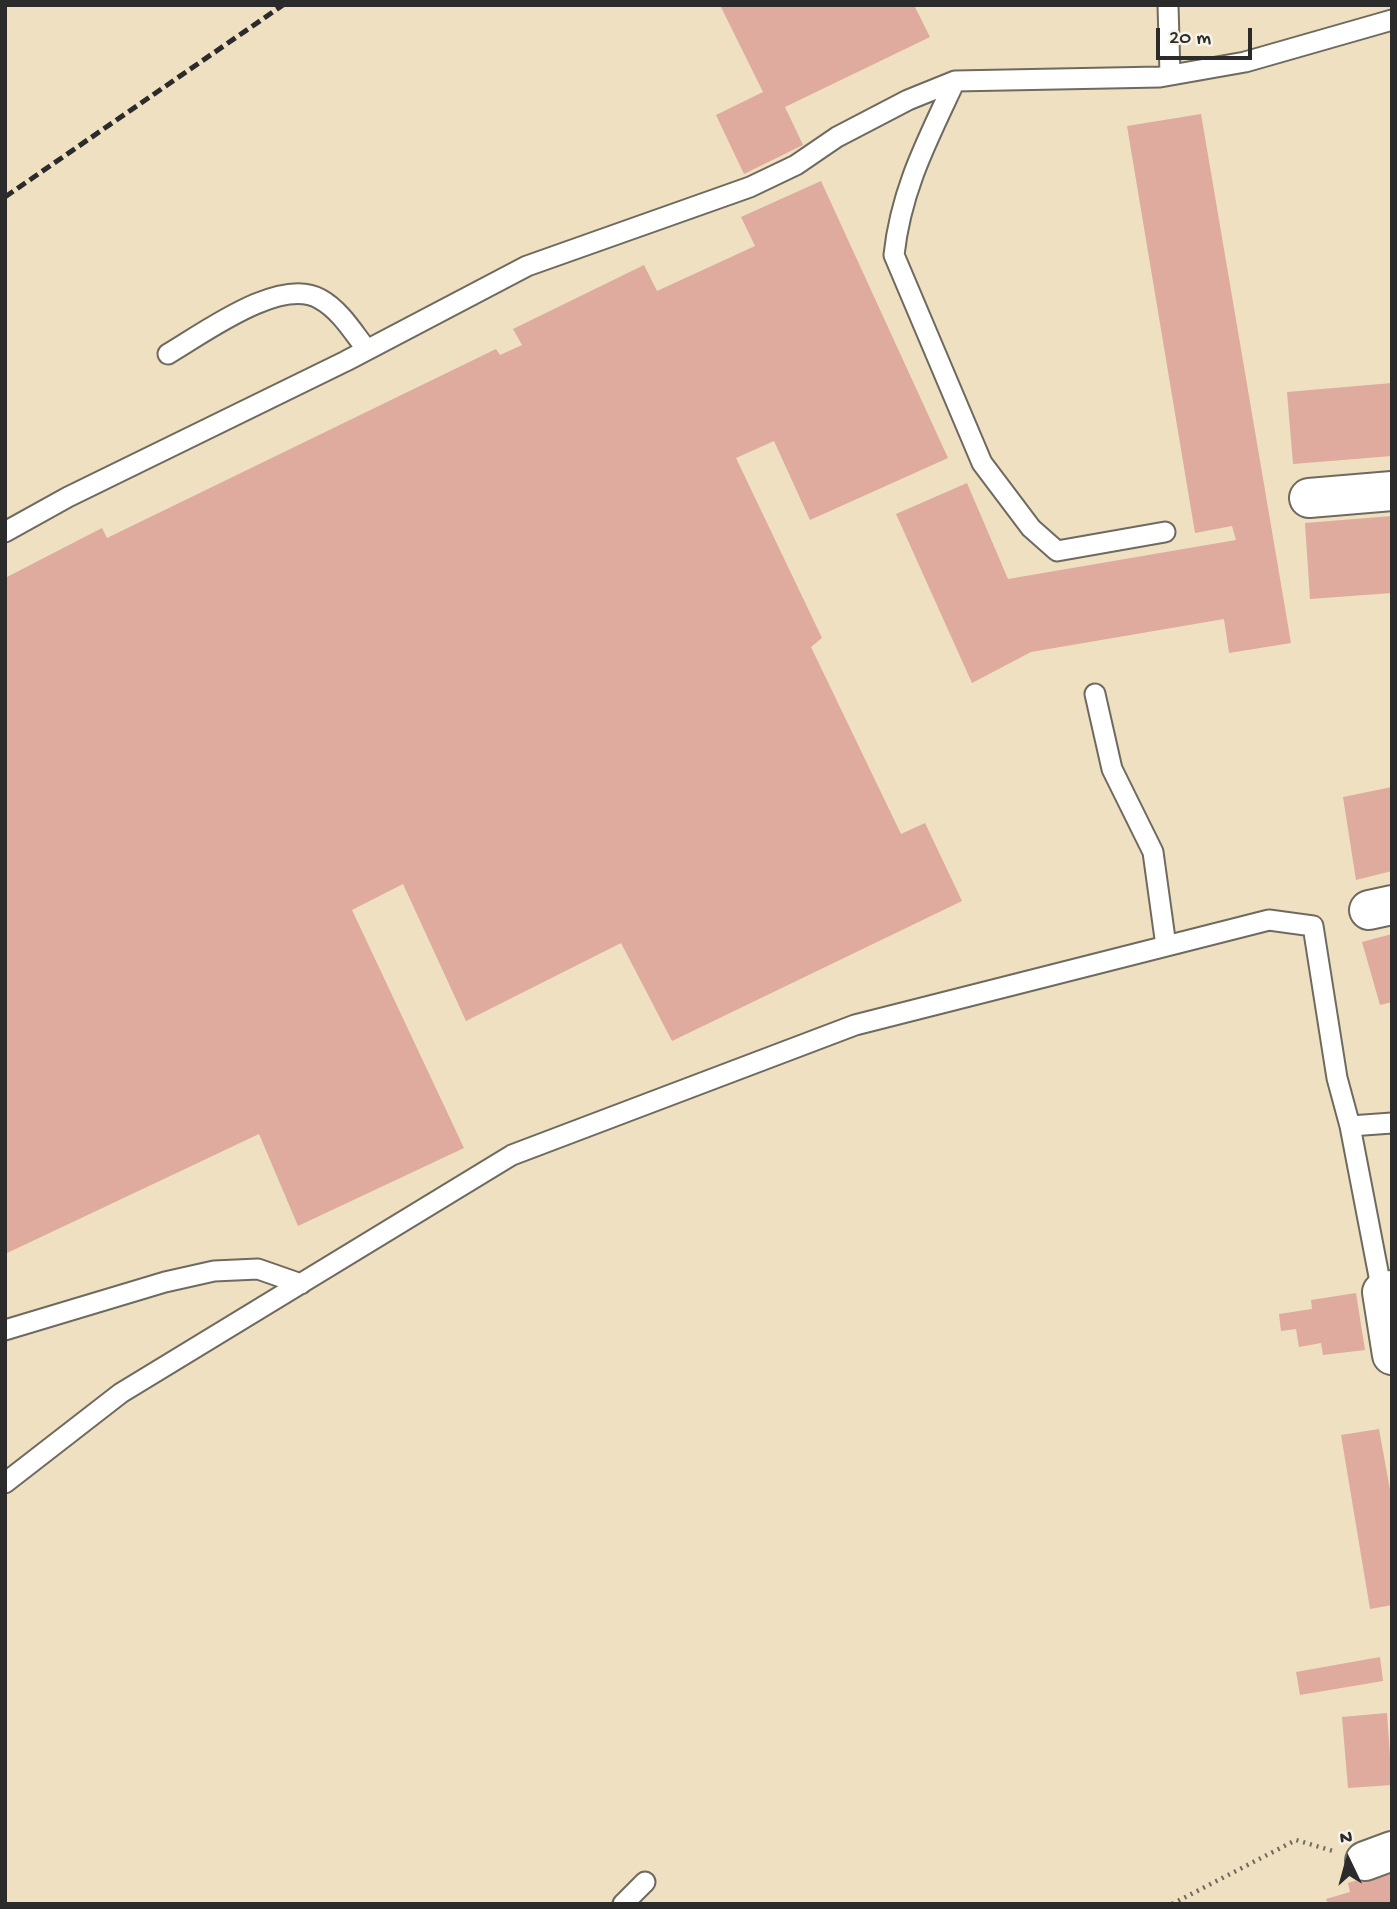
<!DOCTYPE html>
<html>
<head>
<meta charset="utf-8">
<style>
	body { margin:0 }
	#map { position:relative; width:1397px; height:1909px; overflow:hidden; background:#eee0c0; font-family:"Gochi Hand",sans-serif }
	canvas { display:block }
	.frame { position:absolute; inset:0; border:7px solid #2b2b2b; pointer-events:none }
	.north { position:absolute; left:1313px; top:1825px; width:70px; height:70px; -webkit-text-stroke:5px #f7f3e8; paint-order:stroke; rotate:355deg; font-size:19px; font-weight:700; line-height:28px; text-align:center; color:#2b2b2b }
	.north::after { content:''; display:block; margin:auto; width:24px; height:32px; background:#2b2b2b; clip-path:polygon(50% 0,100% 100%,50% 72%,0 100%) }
	.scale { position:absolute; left:1156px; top:28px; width:96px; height:32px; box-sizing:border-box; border:4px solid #2b2b2b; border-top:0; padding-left:9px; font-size:21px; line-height:24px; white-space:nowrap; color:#2b2b2b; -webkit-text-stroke:5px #f7f3e8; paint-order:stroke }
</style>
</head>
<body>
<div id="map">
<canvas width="1397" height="1909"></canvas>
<div class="frame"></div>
<div class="north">N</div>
<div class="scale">20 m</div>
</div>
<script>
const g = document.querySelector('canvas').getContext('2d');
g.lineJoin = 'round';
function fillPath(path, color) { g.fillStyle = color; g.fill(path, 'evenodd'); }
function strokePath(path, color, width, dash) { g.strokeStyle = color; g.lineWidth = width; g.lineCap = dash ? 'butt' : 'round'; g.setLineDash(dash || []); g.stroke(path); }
fillPath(new Path2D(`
	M720,5H914L930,37L785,107L803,145L744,174L716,115L763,92Z
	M1201,114L1291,643L1229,653L1224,619L1031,652L972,683L896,514L967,483L1008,579L1236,540L1232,526L1195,533L1127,126Z
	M821,181L948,458L810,520L774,441L736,458L822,638L811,647L901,834L925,823L962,901L672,1041L621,943L466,1021L403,884L352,910L464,1148L298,1226L259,1134L5,1254V578L102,528L107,538L496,349L500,355L522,345L513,329L644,265L657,291L755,246L741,217Z
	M1392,383V456L1293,464L1287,392Z
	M1392,516V593L1310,599L1305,523Z
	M1392,787V871L1356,880L1343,797Z
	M1392,934V1002L1380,1005L1362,942Z
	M1356,1293L1365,1350L1323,1355L1321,1343L1299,1347L1296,1329L1281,1331L1279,1314L1312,1309L1311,1300Z
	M1379,1429L1392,1501V1605L1370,1609L1341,1435Z
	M1380,1657L1383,1681L1300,1695L1296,1672Z
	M1387,1713L1392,1785L1348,1788L1342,1717Z
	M1392,1869V1904H1328L1326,1899L1350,1892L1348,1883Z`), '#deab9e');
const lane = new Path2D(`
	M1168,5L1170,75
	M955,81C928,139 901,189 894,255L982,463L1031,528L1057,551L1165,532
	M168,354C204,333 280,276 320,299C340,310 353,332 367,350
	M5,532L68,497L346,361L527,266L750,187L796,165L837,137L908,100L955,81L1160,77L1245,62L1392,20
	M1095,694L1112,769L1153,852L1166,946
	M1382,1292L1350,1126L1392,1123
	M5,1330L165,1282L214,1271L258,1269L301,1284
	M5,1483L121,1393L512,1155L855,1025L1269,920L1313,926L1337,1078L1350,1126
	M623,1904L645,1882`);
const street = new Path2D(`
	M1309,498L1392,491
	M1369,910L1392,905
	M1392,1290L1382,1292L1392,1355
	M1365,1861L1392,1851`);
strokePath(lane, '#6f6a5f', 23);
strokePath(street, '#6f6a5f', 42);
strokePath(new Path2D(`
	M1172,1904L1296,1840L1333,1851`), '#6f6a5f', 4.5, [2, 5]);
strokePath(lane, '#fff', 19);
strokePath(street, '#fff', 38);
strokePath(new Path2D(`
	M5,197L283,5`), '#2b2b2b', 5, [10, 5]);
</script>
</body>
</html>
